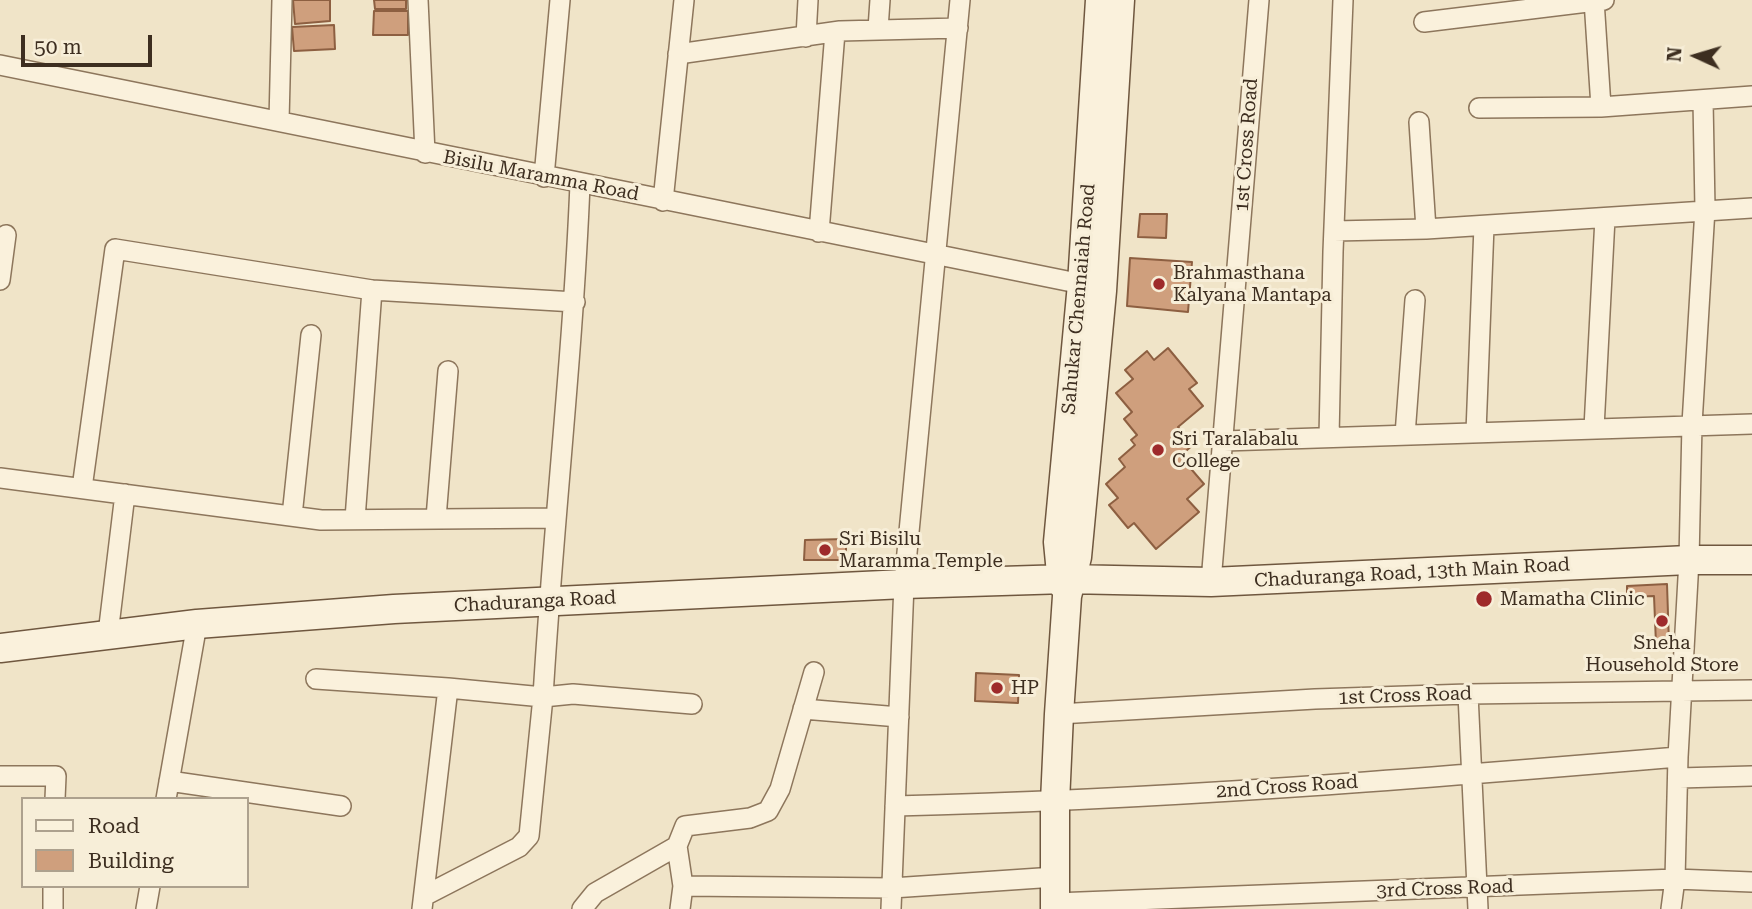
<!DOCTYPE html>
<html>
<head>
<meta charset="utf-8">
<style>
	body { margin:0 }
	#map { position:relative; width:1752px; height:909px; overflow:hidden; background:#f0e4c8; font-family:"Roboto Serif",serif }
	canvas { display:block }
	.legend { position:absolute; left:21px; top:797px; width:228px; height:91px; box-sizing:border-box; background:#f7eed8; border:2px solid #ada18e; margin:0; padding:9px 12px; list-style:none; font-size:21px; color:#3d2e20 }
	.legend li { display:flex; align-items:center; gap:14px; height:35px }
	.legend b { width:35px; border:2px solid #ada18e }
	.north { position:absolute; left:1661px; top:21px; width:70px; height:70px; -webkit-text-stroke:5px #f7eed8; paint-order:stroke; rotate:274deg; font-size:19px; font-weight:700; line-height:28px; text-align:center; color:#3d2e20 }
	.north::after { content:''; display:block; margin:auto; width:24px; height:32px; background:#3d2e20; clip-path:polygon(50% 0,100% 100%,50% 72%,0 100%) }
	.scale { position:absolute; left:21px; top:35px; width:131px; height:32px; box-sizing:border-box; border:4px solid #3d2e20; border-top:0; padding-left:9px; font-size:21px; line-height:24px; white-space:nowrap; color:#3d2e20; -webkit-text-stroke:5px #f7eed8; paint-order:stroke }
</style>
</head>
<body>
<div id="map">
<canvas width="1752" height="909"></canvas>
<ul class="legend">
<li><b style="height:9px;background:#faf1dc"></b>Road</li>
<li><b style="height:19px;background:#cf9f7d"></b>Building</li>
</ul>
<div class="north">N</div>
<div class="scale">50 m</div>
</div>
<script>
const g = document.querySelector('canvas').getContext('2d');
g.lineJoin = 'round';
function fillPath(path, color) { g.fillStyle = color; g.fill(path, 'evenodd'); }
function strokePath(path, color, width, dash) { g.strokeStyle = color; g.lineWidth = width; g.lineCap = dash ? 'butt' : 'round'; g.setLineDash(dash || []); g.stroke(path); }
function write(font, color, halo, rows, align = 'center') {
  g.font = font + ' "Roboto Serif",serif'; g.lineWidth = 6; g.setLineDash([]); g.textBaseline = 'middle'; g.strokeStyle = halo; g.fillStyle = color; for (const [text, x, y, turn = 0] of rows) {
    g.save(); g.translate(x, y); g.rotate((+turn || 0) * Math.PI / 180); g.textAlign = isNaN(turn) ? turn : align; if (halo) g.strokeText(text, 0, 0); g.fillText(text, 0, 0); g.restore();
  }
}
const building = new Path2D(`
	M293,0H330V21L295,24Z
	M374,0H406V9H375Z
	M374,11H408V35H373Z
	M334,25L335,49L294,51L292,27Z
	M1140,214H1167L1166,238L1138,237Z
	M1130,258L1192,262L1188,312L1127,306Z
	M1168,348L1197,383L1189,389L1203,406L1178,427L1193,445L1180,456L1204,484L1187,499L1199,512L1156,549L1134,523L1128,528L1109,505L1118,498L1106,484L1125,467L1119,459L1135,445L1131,440L1137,435L1124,419L1132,412L1116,393L1133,379L1125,370L1147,351L1154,360Z
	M846,539V560H804L805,540Z
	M1667,584L1669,644H1656L1654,596L1627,597V586Z
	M976,673L1019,675L1018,703L975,701Z`);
fillPath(building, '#cf9f7d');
strokePath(building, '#8d5f41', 2);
const street = new Path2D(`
	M418,0L425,153
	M1594,0L1601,107
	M1424,22L1604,0
	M878,29L880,0
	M806,37L808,0
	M678,54L840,31L958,28
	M0,65L1082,284
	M1479,108L1601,107L1752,96
	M279,121L282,0
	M1419,122L1426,229
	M544,177L560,0
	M663,201L684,0
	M1334,231L1426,229L1752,208
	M819,232L835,32
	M0,280L6,235
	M1594,428L1605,218
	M1476,432L1484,226
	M1405,435L1415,300
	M1329,437L1333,252L1343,0
	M1224,441L1752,424
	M0,478L321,520L556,518
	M82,488L115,249L372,290L575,302
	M292,516L311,335
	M436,518L448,371
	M355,519L372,290
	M1211,582L1259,0
	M108,634L125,494
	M316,679L448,688
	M1468,694L1478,909
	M803,709L899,717
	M1059,714L1315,699L1468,694L1752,690
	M0,776H56L55,799
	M1679,778L1752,776
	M169,781L341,806
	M166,799L197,624
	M895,806C1157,800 1417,779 1678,757
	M683,886L892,888L1055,877
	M424,896L519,847L529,836L543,697L573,694L692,704
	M1055,903L1675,879L1752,882
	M53,909V886
	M146,909L150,886
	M422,909L448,688L543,697C553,526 573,356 580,184
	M582,909L595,893L677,846
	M680,909L683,886L677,846L685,826L750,818L768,811L780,789L814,672
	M891,909L904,584L960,0
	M1671,909L1675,879L1678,757L1689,560L1692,424L1705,209L1703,100`);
const secondary = new Path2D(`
	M1062,584L1058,542L1082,284L1100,0
	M0,648L197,624L394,609L904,584L1066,579L1211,582L1689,560H1752
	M1055,909V802L1059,714L1067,596L1077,557L1102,291L1120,0`);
strokePath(street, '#8d765c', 22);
strokePath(secondary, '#6f573f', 31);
strokePath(street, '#faf1dc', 19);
strokePath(secondary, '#faf1dc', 28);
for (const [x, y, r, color] of [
	[1159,284,7,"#9e2a2b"],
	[1158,450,7,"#9e2a2b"],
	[825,550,7,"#9e2a2b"],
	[1484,599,9,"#9e2a2b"],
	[1662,621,7,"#9e2a2b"],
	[997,688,7,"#9e2a2b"]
]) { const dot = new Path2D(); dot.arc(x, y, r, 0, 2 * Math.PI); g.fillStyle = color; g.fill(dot); strokePath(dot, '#f7eed8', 2.5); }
write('19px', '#3d2e20', '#f7eed8', [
	["1st Cross Road",1247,145,-86],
	["Bisilu Maramma Road",541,176,11],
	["Sahukar Chennaiah Road",1079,299,-85],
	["Chaduranga Road, 13th Main Road",1412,573,-3],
	["Chaduranga Road",535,602,-3],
	["1st Cross Road",1405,696,-2],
	["2nd Cross Road",1287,787,-4],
	["3rd Cross Road",1445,889,-2]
]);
write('19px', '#3d2e20', '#f7eed8', [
	["Brahmasthana",1173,273],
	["Kalyana Mantapa",1173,295],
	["Sri Taralabalu",1172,439],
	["College",1172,461],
	["Sri Bisilu",839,539],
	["Maramma Temple",839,561],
	["Mamatha Clinic",1500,599],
	["Sneha",1662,643,"center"],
	["Household Store",1662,665,"center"],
	["HP",1011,688]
], 'left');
</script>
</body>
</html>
